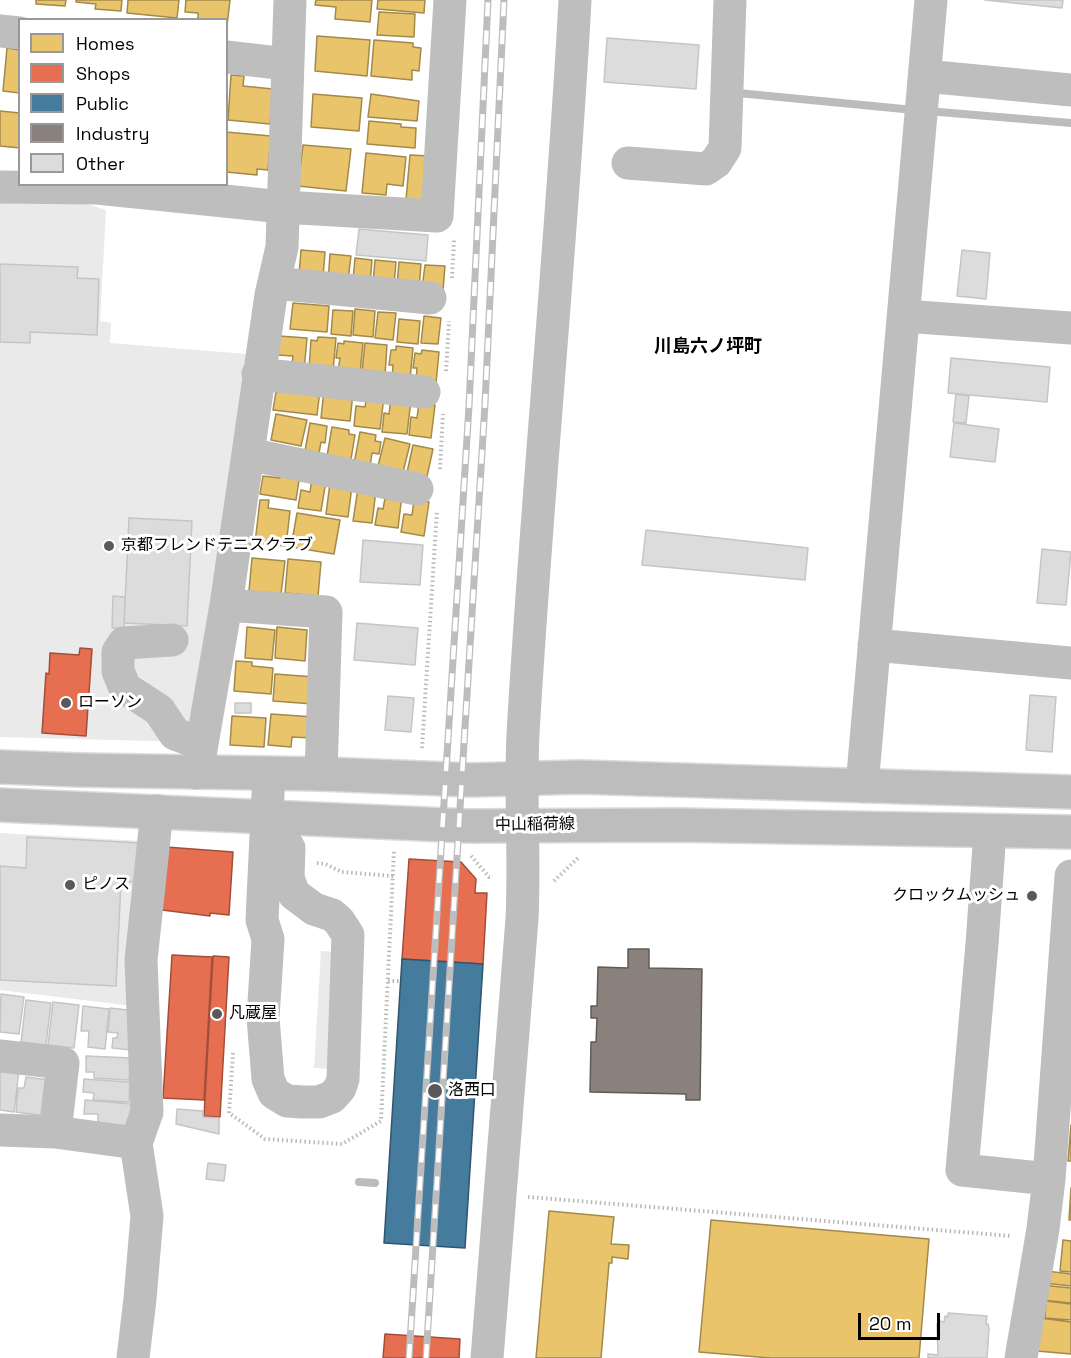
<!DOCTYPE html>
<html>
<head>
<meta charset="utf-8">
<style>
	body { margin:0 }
	#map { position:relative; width:1071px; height:1358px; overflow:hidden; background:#fff; font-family:"Space Grotesk",sans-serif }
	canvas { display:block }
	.legend { position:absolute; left:18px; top:18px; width:210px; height:168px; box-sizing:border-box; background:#fff; border:2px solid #999; margin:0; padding:8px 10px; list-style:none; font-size:18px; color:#000 }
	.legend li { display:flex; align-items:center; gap:12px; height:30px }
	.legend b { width:30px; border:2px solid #999 }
	.scale { position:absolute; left:858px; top:1313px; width:82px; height:27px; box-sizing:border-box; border:3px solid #000; border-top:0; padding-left:8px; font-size:18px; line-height:21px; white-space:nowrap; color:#000; -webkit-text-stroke:4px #fff; paint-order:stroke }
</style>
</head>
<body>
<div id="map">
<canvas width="1071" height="1358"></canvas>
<ul class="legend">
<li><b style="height:16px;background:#e9c46a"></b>Homes</li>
<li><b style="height:16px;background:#e76f51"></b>Shops</li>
<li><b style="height:16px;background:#457b9d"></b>Public</li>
<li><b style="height:16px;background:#8a817c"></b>Industry</li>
<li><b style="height:16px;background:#dcdcdc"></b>Other</li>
</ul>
<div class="scale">20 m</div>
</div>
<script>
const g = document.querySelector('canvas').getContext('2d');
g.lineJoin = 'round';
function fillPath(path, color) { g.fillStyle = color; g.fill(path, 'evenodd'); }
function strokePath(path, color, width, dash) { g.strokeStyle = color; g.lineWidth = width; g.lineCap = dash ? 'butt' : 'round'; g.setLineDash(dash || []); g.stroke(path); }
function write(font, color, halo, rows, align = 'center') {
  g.font = font + ' "Space Grotesk","Noto Sans JP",sans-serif'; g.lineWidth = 6; g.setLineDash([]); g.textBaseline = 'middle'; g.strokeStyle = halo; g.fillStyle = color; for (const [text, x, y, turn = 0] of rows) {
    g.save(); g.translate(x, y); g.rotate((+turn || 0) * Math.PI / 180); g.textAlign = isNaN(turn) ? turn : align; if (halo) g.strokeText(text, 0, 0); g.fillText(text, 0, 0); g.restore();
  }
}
fillPath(new Path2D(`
	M0,201L85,203L106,210L100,321L111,323L110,343L247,354L189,742L0,737Z
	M0,833L143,841L133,1006L0,990Z
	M321,951L336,952L329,1069L314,1068Z`), '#eaeaea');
const homes = new Path2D(`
	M36,0H66L65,6L36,4Z
	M76,0H122L121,11L95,9L96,4L76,2Z
	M128,0H179L177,18L127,13Z
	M186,0H230L227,26L226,20H198V13L185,12Z
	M316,0H372L370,22L335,19L336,7L315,5Z
	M378,0H425L424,13L377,9Z
	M379,12L415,14L414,37L377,35Z
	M317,36L370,40L367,76L315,71Z
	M374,40L413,43V47L421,48L419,71L412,70V80L371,76Z
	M7,48L20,50V93L3,91Z
	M231,75L244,76L243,86L273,89L270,124L228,120Z
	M313,94L362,98L359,131L311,127Z
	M371,94L419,101L417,121L368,117Z
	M0,111L20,113V148L0,146Z
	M369,121L401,124V127L416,128L415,148L367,144Z
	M226,132L271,136L268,170L257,169V175L226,172Z
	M303,145L351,149L346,191L298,186Z
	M366,153L406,157L403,186L387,184L386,195L362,193Z
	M410,155L429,156L425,202L406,200Z
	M301,250L325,252L323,277L299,275Z
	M330,254L351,256L348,280L328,282Z
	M355,258L372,260L370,283L353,281Z
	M375,260L396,262L394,285L373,283Z
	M399,262L421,264L419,288L397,286Z
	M425,265L445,266L443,290L422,288Z
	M293,303L329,306L327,332L290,329Z
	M355,309L375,311L373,337L353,335Z
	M333,310L353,311L351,336L331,334Z
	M378,312L396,313L393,340L375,338Z
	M424,316L441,318L438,344L421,343Z
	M399,319L420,321L418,344L397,342Z
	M279,336L307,338L304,370L291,369L293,356L277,355Z
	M318,337L336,338L333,371L309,369L311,340L317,341Z
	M344,341L363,343L360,373L338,371L340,358H336L338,343L344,344Z
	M365,343L387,345L385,375L362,372Z
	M396,346L413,348L410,379L392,378L393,365H389L391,350H396Z
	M422,350L439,352L436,383L416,381L417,368H413L415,353L421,354Z
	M320,390L317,415L273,410L276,392Z
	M324,390L353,393L350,421L321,418Z
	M367,395L384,397L380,429L354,426L356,406L365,407Z
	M391,397L411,400L407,434L382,432L384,413L389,414Z
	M419,403L435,405L431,438L409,435L411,417L417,418Z
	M276,414L307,420L301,446L271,440Z
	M310,423L327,426L325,443L321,442L319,453L305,451Z
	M332,427L349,430V434L355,435L350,465L326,462Z
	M360,432L376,435L375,441L381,442L379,454L372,453L370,467L354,464Z
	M385,438L410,444L403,472L378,466Z
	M413,445L433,449L426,481L406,477Z
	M280,471L300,474L296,500L260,494L263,476L280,478Z
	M312,478L326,481L321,511L298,508L301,490L310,492Z
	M330,483L352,486L348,517L326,514Z
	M358,488L376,490L372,523L353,521Z
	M386,493L402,495L398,528L375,525L378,508L383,509Z
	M260,500H269L268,508L290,511L286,546L255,543Z
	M414,500L429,502L424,536L401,532L404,514L412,515Z
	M297,513L340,520L334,554L291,547Z
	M252,558L285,561L281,594L249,591Z
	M288,559L321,562L318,596L285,593Z
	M247,627L275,630L272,660L245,658Z
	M277,627L307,630L305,661L275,658Z
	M236,661L252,662V666L273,668L271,694L234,691Z
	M275,674L315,677L313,704L273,701Z
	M271,714L314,717L312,738L292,737L291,747L268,745Z
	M232,716L266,718L264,747L230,745Z
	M1071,1125V1161H1068Z
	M1071,1188V1220H1069Z
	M549,1211L614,1217L611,1244L629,1245L628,1259L612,1257V1263H609L601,1358H536Z
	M711,1220L929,1239L919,1358H770L699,1352Z
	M1063,1240L1071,1241V1272L1060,1271Z
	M1046,1271L1071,1274V1286L1044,1283Z
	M1042,1285L1071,1288V1303L1041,1300Z
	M1046,1301L1071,1304V1320L1045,1318Z
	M1040,1318L1071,1322V1354L1037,1351Z`);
fillPath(homes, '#e9c46a');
strokePath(homes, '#a3894a', 1.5);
const shops = new Path2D(`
	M80,648L92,649L86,736L42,733L46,673L49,674L50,653L79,655Z
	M166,847L233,852L229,915L210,913V916L162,910Z
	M409,859L461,862L476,879L475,893H487L483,964L402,959Z
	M172,955L212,957L204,1100L163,1098Z
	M213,956L229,957L220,1117L204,1116Z
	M385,1334L460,1339L459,1358H383Z`);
fillPath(shops, '#e76f51');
strokePath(shops, '#a24e39', 1.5);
const public = new Path2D(`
	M402,959L483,964L465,1248L384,1243Z`);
fillPath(public, '#457b9d');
strokePath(public, '#30566e', 1.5);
const industry = new Path2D(`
	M628,949H649V968L702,969L700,1100H686V1094L590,1092L591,1042H596L597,1018H591V1006H597L598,967L628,968Z`);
fillPath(industry, '#8a817c');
strokePath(industry, '#615a57', 1.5);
strokePath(new Path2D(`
	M738,93L914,110
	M927,111L1071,123
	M359,1182L375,1183`), '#bcbcbc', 8);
const building = new Path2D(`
	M985,0H1063L1062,8Z
	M607,38L699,45L696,89L604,82Z
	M359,229L428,235L426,261L356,255Z
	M962,250L990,253L986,299L957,296Z
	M0,264L78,267L77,278L99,279L97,335L30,332V343L0,342Z
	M951,358L1050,367L1047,402L948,393Z
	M956,394L969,396L966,423L953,422Z
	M954,423L999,429L995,462L950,457Z
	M129,518L192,521L187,626L124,623Z
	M646,530L808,548L805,580L642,565Z
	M363,540L423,545L420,585L360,582Z
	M1042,549L1071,552L1066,605L1037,603Z
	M113,596L125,597L124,628H112Z
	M357,623L418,628L415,665L354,660Z
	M1030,695L1056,697L1052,752L1026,750Z
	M388,696L414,698L411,732L385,730Z
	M235,703H251V713H235Z
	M27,837L142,843L139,882L121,881L116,986L0,980V866L26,868Z
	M1,994L24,997L19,1034L0,1032Z
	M26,1000L51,1003L46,1045L21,1042Z
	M53,1002L79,1005L74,1048L48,1045Z
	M83,1006L109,1009L105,1049L88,1047L89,1031H81Z
	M110,1008L136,1011L132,1050L112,1048L113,1038H117L118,1033L108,1032Z
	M86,1056L131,1058L129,1080L94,1078V1072H86Z
	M0,1067L19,1070L14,1112L0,1110Z
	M26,1077L50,1080L46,1116L16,1112L18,1088H24Z
	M84,1079L130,1082L129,1102L93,1100L94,1093L83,1092Z
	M85,1100L131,1104L129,1126L98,1123V1114H84Z
	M177,1109L203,1111V1117L219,1118V1134L176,1124Z
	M208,1163L226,1165L224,1181L206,1179Z
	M948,1313L987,1316L986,1324H988L989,1329L987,1358H928V1354L938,1355L937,1324L939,1325L940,1321L944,1322L945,1316L948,1317Z`);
fillPath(building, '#dcdcdc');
strokePath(building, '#c5c5c5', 1.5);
const major = new Path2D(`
	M0,767L79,770L321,774L472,780L579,777L1071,792
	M0,805L469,826L678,825L1071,832`);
strokePath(major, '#dbdbdb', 36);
strokePath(new Path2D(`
	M452,278L454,240
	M446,371L449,321
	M440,469L443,414
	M422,748L437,510
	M471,856L489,877H493
	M317,863L325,864L342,872L393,876
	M554,881L579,857
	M388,981H401
	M233,1053L229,1113L265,1139L342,1144L381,1121L394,851
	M528,1197L1011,1236`), '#b8b8b8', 4, [1.5, 3]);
strokePath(new Path2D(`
	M0,31L20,33
	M226,57L287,64
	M925,76L1071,90
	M628,163L706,169L716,162L725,148L730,0
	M0,187L97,188L283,207L437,216L450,0
	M274,283L430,298
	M904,316L1071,328
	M258,374L424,392
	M248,454L417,489
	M226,605L326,612L321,774
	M172,640L124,643L118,652V671L125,688L159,710L175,734L202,744
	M874,645L1071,663
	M197,773L226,605L271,295L282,247L290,0
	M862,786L931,0
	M267,818L289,848L288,878L294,894L314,909L332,915L339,921L348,935L343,1079L340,1088L332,1097L319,1102H303L287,1101L274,1093L268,1079L263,1018L268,939L262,920L269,773
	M990,832L982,944L962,1170L1049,1179
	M0,1056L63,1063L55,1132
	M0,1130L55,1132L136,1143
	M133,1358L140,1299L147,1216L136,1143L147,1112L141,960L157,811
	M487,1358L522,919C525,857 520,795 523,734C537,489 562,245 575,0
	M1021,1358L1043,1229L1049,1179L1071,876`), '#bebebe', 33);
strokePath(major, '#bdbdbd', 33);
const rail = new Path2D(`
	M409,1358L469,406L488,0
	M426,1358L485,404L504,0`);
strokePath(rail, '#bdbdbd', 7);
strokePath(rail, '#fff', 4.5, [14]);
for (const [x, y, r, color] of [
	[109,546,6,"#595959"],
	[66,703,6,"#595959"],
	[70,885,6,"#595959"],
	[1032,896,6,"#595959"],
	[217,1014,6,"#595959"],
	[435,1091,8,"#595959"]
]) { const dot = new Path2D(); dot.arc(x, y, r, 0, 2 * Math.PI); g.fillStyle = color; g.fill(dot); strokePath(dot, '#fff', 2); }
write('16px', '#000', '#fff', [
	["京都フレンドテニスクラブ",121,546],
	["ローソン",78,703],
	["ピノス",82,885],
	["クロックムッシュ",1020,896,"right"],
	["凡蔵屋",229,1014],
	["洛西口",448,1091]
], 'left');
write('16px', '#000', '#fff', [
	["中山稲荷線",535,825,-1]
]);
write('bold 18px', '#000', '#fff', [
	["川島六ノ坪町",708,347]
]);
</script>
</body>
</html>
